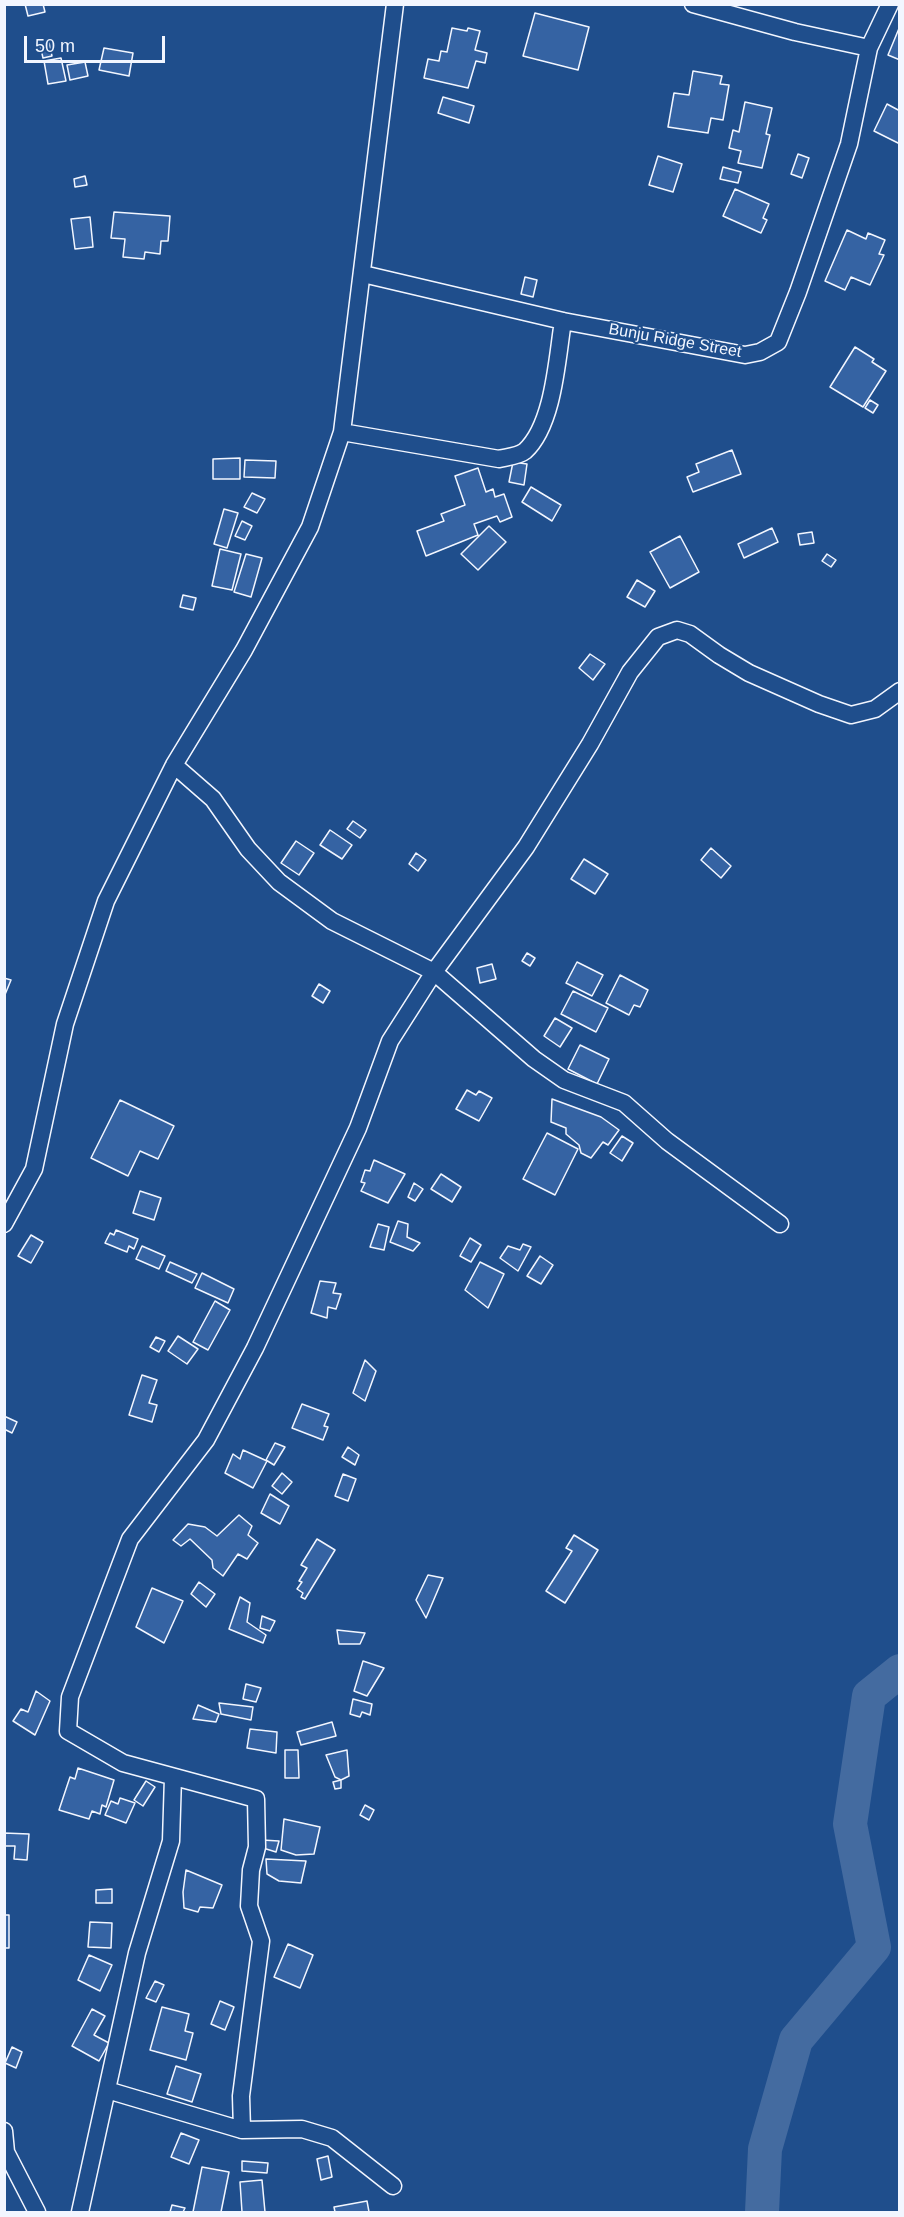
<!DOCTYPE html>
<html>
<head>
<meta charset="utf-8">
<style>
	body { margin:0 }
	#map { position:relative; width:904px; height:2217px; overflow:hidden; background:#1f4e8c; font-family:Helvetica,sans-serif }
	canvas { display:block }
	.frame { position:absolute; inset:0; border:6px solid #f2f6ff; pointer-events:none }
	.scale { position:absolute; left:24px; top:36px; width:141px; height:27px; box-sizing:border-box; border:3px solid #f2f6ff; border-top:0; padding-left:8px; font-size:18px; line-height:21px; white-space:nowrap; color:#f2f6ff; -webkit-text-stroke:4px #1f4e8c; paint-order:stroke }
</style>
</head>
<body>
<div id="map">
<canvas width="904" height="2217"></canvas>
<div class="frame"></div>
<div class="scale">50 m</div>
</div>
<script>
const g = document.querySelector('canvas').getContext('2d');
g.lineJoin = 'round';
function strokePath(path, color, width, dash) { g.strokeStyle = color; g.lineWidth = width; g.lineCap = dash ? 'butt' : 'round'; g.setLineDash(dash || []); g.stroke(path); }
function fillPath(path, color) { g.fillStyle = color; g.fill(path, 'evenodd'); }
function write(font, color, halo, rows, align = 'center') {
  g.font = font + ' Helvetica,sans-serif'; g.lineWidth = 4.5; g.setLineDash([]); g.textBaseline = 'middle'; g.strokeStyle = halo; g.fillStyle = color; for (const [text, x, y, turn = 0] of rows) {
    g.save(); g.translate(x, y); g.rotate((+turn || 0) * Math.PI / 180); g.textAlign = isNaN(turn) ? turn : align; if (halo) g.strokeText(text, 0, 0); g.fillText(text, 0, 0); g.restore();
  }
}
strokePath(new Path2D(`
	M762,2212L765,2149L796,2040L874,1947L850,1824L869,1696L900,1671`), '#446ba0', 34);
const building = new Path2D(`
	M25,4H43L45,12L28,16Z
	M535,13L589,27L578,70L523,56Z
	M900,26V60L888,55Z
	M452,28L467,31L468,28L480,31L475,50L487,53L485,63L476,61L468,88L424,78L428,59L439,61L441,51L447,52Z
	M49,42L52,56L43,58L40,45Z
	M104,48L133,53L129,76L99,70Z
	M61,58L66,81L48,84L44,61Z
	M85,62L88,76L70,80L67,65Z
	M693,71L722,76L720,84L729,85L723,120L711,118L708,133L668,127L674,93L689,95Z
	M443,97L474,106L469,123L438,113Z
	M745,102L772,108L766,134L770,135L762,168L738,163L741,151L729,148L733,130L739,132Z
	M887,104L900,111V144L874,131Z
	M798,154L809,158L802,178L791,174Z
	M658,156L682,164L673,192L649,185Z
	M723,167L741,172L738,183L720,179Z
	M85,176L87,185L75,187L74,179Z
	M735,189L769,204L763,218L767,220L761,233L723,216Z
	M114,212L170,216L168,241H161L160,254L145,252L144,259L123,257L125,239L111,238Z
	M90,217L93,247L75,249L71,219Z
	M847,230L866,239L868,233L885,240L879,254L884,255L870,285L851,277L845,290L825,281Z
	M525,277L537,280L533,297L521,294Z
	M855,347L874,359L872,362L886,371L863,407L830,387Z
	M870,400L878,405L873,413L865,408Z
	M732,450L741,474L693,492L687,477L699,472L696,464Z
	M240,458V479H213V459Z
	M245,460L276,461L275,478L244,477Z
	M513,462L527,464L524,485L509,482Z
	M478,468L486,492L493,489L495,497L504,494L512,517L500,522L497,516L474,524L478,535L426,556L417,531L444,521L441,514L465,505L455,476Z
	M531,487L561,505L552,521L522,502Z
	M252,493L265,499L257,513L244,507Z
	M224,509L238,513L227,548L214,544Z
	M242,521L252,526L245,540L235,536Z
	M489,526L506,542L478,570L461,554Z
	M772,528L778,542L744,558L738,544Z
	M812,532L814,543L800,545L798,534Z
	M680,536L699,572L670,588L650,552Z
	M220,549L241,554L232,590L212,586Z
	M246,554L262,558L251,597L234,592Z
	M827,554L836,560L831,567L822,561Z
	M637,580L655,591L645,607L627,597Z
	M183,595L196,598L193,610L180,607Z
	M590,654L605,664L593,680L579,668Z
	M353,821L366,830L360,838L347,829Z
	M330,830L352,845L342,859L320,845Z
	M296,841L314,853L299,875L281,863Z
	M711,848L731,866L721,878L701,860Z
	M416,853L426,860L418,871L409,864Z
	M584,859L608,874L595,894L571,879Z
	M527,953L535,958L530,966L522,961Z
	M577,962L603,975L592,996L566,983Z
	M492,964L496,979L480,983L477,968Z
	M620,975L648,990L640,1007L634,1005L629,1015L606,1003Z
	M4,978L11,980L4,997Z
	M319,984L330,991L323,1003L312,996Z
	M573,991L608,1008L596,1032L561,1014Z
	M555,1018L572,1028L560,1047L544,1036Z
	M580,1045L609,1059L597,1084L568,1069Z
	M467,1090L476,1095L479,1091L492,1098L479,1121L456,1109Z
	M552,1099L601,1117L619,1130L608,1145L603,1142L591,1158L581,1153L579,1145L566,1134V1128L551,1122Z
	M120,1100L174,1126L158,1159L140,1151L128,1176L91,1158Z
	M547,1133L578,1149L555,1195L523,1179Z
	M622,1136L633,1143L622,1161L610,1153Z
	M374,1160L405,1174L388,1203L361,1191L365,1183L361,1182L365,1170L370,1171Z
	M441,1174L461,1187L452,1202L431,1189Z
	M414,1183L423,1189L415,1201L408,1197Z
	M140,1191L161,1198L154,1220L133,1213Z
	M398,1221L408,1224L407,1237L420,1243L413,1251L390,1242Z
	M378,1224L389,1227L384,1250L370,1247Z
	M116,1230L138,1239L134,1249L129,1246L127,1252L105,1243L110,1233L114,1235Z
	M31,1235L43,1242L31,1263L18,1256Z
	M470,1238L481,1245L471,1262L460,1256Z
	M523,1244L531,1247L518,1271L500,1258L508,1246L520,1250Z
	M142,1246L165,1256L159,1269L136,1259Z
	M540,1256L553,1265L541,1284L527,1276Z
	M170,1262L197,1274L192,1283L166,1271Z
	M480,1262L504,1274L488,1308L465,1290Z
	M202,1273L234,1289L228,1303L195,1288Z
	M320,1281L336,1283L333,1293L341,1294L336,1309L328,1307L327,1318L311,1313Z
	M215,1301L230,1310L208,1350L193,1342Z
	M178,1336L198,1349L187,1364L168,1351Z
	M156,1337L165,1341L159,1352L150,1347Z
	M365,1360L376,1371L365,1401L353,1393Z
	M142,1375L157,1380L149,1403L157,1405L152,1422L129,1415Z
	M302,1404L329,1414L324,1426L328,1427L323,1440L292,1428Z
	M4,1416L17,1422L12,1433L4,1429Z
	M275,1443L285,1447L274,1465L266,1460Z
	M348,1447L359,1455L355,1465L342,1457Z
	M243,1450L267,1461L253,1488L225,1473L233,1454L240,1459Z
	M282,1473L292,1482L282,1494L272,1486Z
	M343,1474L356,1479L348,1501L335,1496Z
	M270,1494L289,1506L280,1524L261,1513Z
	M239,1515L252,1526L248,1535L258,1543L247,1559L238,1554L223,1576L213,1568L212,1560L190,1539L181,1546L173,1540L188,1524L205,1527L217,1536Z
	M574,1535L598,1550L565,1603L546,1591L572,1551L566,1548Z
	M317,1539L335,1550L305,1599L301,1597L303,1593L297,1589L302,1582L299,1581L307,1568L301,1565Z
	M428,1575L443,1578L426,1618L416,1600Z
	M199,1582L215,1594L206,1607L191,1594Z
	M152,1588L183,1601L164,1643L136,1627Z
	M240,1597L250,1603L247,1622L266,1635L263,1643L229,1629Z
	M262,1616L275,1621L270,1631L260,1628Z
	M337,1630L365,1633L360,1644H339Z
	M363,1661L384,1668L367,1696L354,1691Z
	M246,1684L261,1688L256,1702L243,1699Z
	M36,1691L50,1701L35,1735L13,1721L21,1709L28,1712Z
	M353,1699L372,1704L370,1715L362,1712L360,1717L350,1714Z
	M219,1703L253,1707L251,1720L221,1714Z
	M198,1705L219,1714L216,1722L193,1719Z
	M332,1722L336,1736L301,1745L297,1732Z
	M250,1729L277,1732L276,1753L247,1748Z
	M285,1750H298L299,1778H285Z
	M347,1750L349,1776L341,1780L335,1777L326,1755Z
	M78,1768L114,1780L106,1807L102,1805L100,1814L92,1811L89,1819L59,1810L70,1777L75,1779Z
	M341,1780V1788L335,1789L333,1782Z
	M146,1781L155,1787L143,1806L134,1800Z
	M120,1798L135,1803L126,1823L105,1815L111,1801L118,1804Z
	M365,1805L374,1810L369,1820L360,1815Z
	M284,1819L320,1827L314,1854L296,1855L281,1850Z
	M4,1833L29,1834L27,1860L14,1859L15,1846H4Z
	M262,1840L279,1841L276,1852L263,1848Z
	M266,1859L306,1861L301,1883L279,1881L267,1874Z
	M186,1870L222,1885L213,1908L200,1907L198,1912L184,1908L183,1892Z
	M112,1889V1903H96V1890Z
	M4,1915H9V1948H4Z
	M90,1922L112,1923L111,1948L88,1947Z
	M288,1944L313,1955L300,1988L274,1977Z
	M89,1955L112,1965L100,1991L78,1980Z
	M155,1981L164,1985L156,2002L146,1998Z
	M220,2001L234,2007L225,2030L211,2024Z
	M162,2007L189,2014L185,2031L193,2033L186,2060L150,2050Z
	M92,2009L105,2016L94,2035L109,2043L99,2061L72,2046Z
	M12,2047L22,2052L16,2068L5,2063Z
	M176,2066L201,2074L192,2102L167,2094Z
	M181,2133L199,2140L189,2164L171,2157Z
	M328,2156L332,2177L321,2180L317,2159Z
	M242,2161L268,2163L267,2173L242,2171Z
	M202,2167L229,2172L221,2212H193Z
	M262,2180L265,2212H242L240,2182Z
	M367,2201L369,2212H335L334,2207Z
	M172,2205L185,2208L183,2212H170Z`);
fillPath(building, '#3563a3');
strokePath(building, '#f2f6ff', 1.5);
const minor = new Path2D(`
	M693,4L795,32L869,48
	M363,274L563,321L745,355L760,352L778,342L798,292L849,144L869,48L890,4
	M342,432L499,459C507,457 519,456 525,451C554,424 557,358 563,321
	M174,765L213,799L248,849L279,882L332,921L434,972L534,1059L564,1080L624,1103L667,1141L780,1224
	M4,1224L34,1169L65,1024L106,901L174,765L244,650L310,527L342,432L395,4
	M107,2090L242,2130L302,2129L332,2138L393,2186
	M242,2130L241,2096L261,1941L249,1906L251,1870L257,1847L256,1799L123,1763L68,1731L70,1697L130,1539L206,1440L255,1348L358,1128L390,1041L434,972L526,847L590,744L630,672L658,637L677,630L690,634L719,655L749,673L819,704L851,715L875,709L900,691
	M4,2131L6,2152L37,2212
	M80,2212L137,1953L171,1841L173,1777`);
strokePath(minor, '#f2f6ff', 19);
strokePath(minor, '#1f4e8c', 16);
write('16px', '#f2f6ff', '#1f4e8c', [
	["Bunju Ridge Street",675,341,10]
]);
</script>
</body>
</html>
